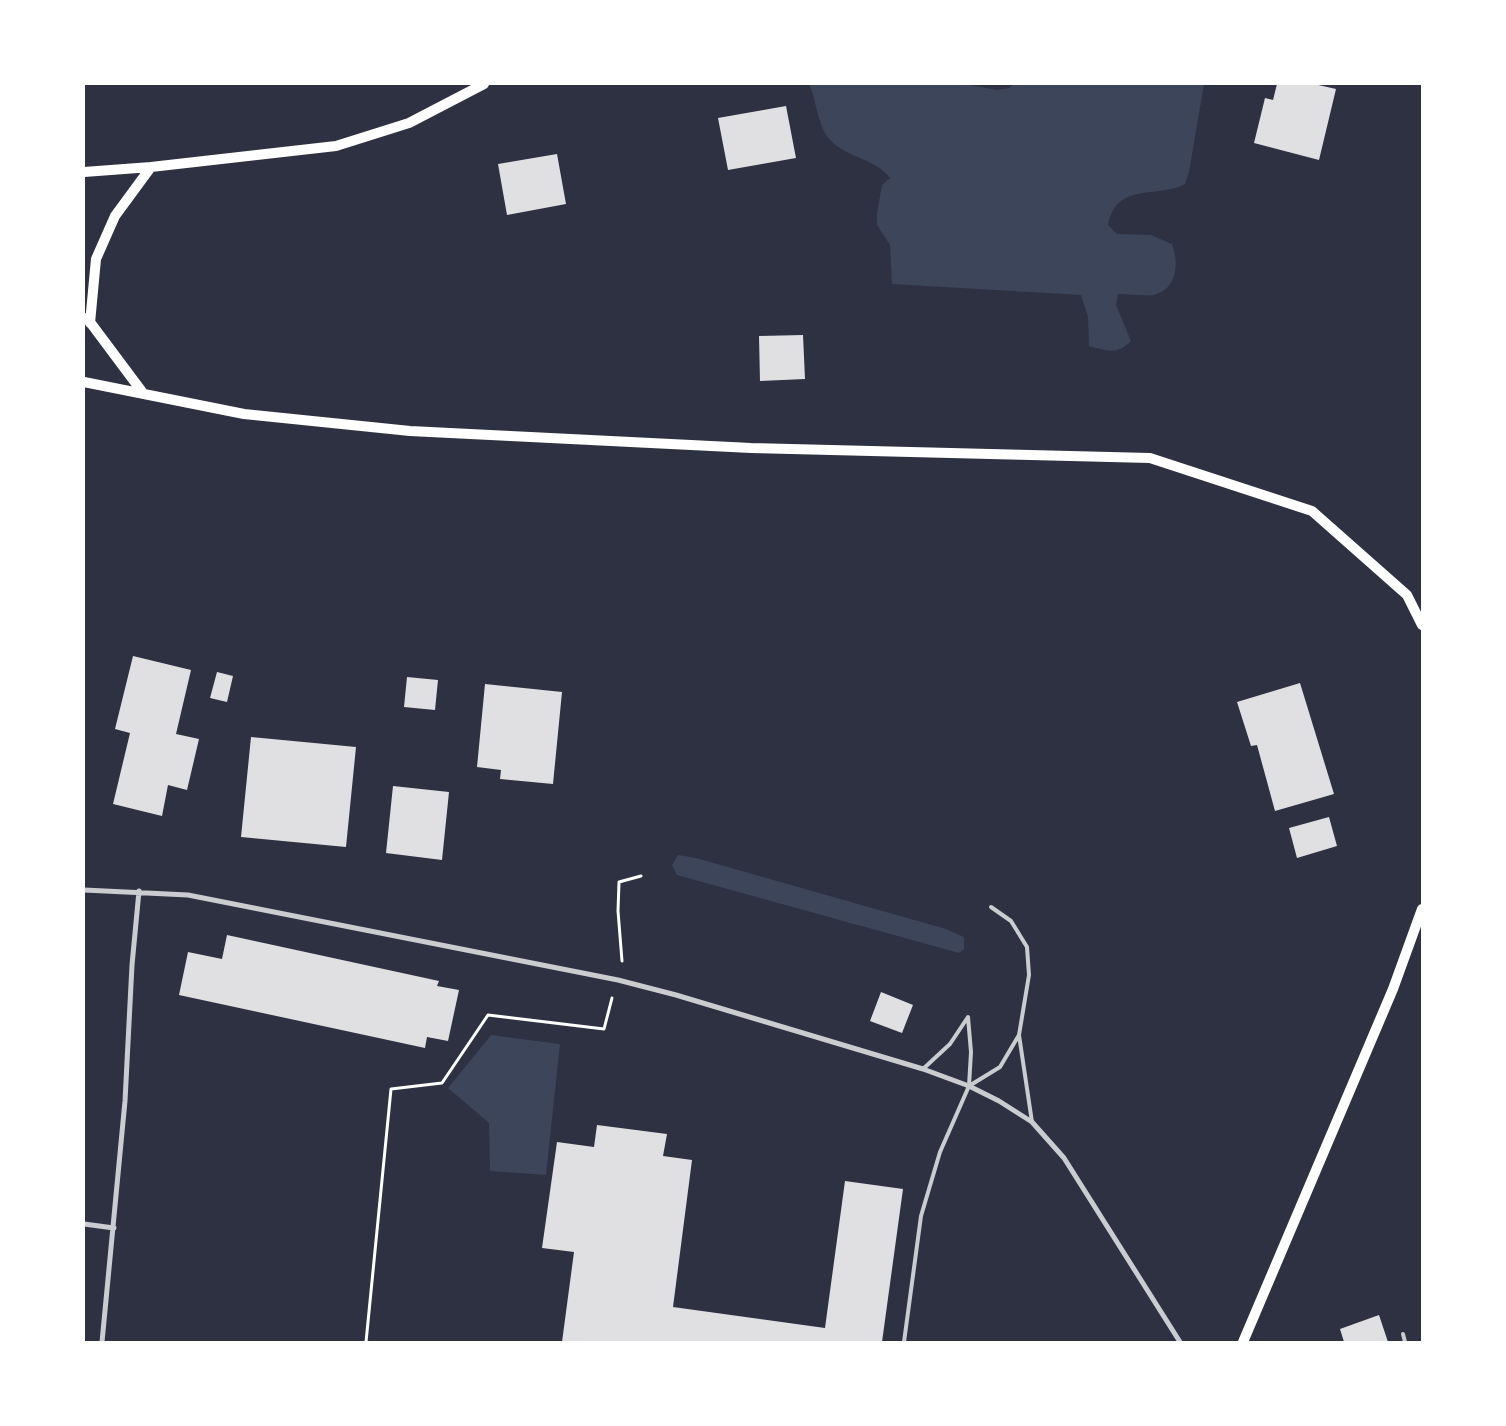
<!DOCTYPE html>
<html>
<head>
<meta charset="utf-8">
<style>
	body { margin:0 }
	#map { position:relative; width:1506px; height:1426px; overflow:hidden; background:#2d3142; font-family:"PT Sans",sans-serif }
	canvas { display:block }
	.frame { position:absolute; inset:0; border:85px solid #fff; pointer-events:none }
</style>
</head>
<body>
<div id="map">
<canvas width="1506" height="1426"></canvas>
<div class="frame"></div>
</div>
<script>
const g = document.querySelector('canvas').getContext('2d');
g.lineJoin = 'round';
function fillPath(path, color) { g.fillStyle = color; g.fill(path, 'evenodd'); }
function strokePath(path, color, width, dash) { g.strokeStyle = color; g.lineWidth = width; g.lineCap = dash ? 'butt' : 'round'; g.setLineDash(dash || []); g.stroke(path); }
fillPath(new Path2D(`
	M809,84H964L997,90L1009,88L1014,84H1204L1189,172L1185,184C1157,199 1117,181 1108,225L1117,234L1151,235L1172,244C1179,262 1178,290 1153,295C1142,296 1129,294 1118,294L1116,305L1131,341C1118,355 1107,351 1089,346L1088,317L1081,295L892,284L890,245L877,225V213L882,185L890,178C876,159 848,158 831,141C817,127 817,101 809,84Z
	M678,855L696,858L946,929L964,937V949L959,953L677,875L672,865Z
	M491,1035L560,1044L546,1175L490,1171L489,1123L448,1088Z`), '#3c4559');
fillPath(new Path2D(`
	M1277,84H1314L1336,89L1319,160L1254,143L1265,98L1273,100Z
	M786,106L796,158L728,170L718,118Z
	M557,154L566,204L507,215L498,164Z
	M803,335L805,379L760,381L759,336Z
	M133,656L191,670L176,734L199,739L187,790L168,785L162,816L113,804L130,733L115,729Z
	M217,672L233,676L227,702L210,698Z
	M407,677L438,680L435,710L404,707Z
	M1300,683L1334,794L1275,811L1257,745L1251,746L1237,702Z
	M485,684L562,692L553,784L500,779L501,770L477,767Z
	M251,737L356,747L346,847L241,837Z
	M393,786L449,792L442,860L386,853Z
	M1329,817L1337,846L1297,858L1289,828Z
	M227,935L439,981L437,986L459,990L448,1041L427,1037L425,1048L179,995L188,952L222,959Z
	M881,992L913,1005L902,1033L870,1021Z
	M597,1125L667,1134L663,1156L692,1160L673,1307L825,1328L845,1181L903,1189L882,1342H562L574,1252L542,1248L557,1142L594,1147Z
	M1379,1315L1388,1342H1344L1340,1329Z`), '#e0e0e3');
strokePath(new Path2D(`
	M622,961L618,911L619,882L641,876
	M366,1342L391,1089L442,1083L488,1015L604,1029L612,998`), '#fff', 3);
strokePath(new Path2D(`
	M991,907L1011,921L1027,947L1029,975L1019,1035L1032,1122
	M923,1069L950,1044L968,1017
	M969,1086L1000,1067L1019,1035
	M1403,1334L1405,1342
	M904,1342L921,1216L940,1152L969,1086L971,1052L968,1017`), '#caccd0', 4);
strokePath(new Path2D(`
	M84,890L188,895L618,980L676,995L923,1069L969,1086L999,1101L1032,1122L1064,1158L1180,1342
	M84,1224L114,1228
	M102,1342L125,1101L132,965L139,891`), '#caccd0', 5);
strokePath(new Path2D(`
	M84,172L151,167L336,146L409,123L484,84
	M87,318L143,393
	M90,323L96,259L115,216L151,167
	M84,382L244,414L410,431L751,448L1150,458L1312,511L1407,595L1422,625
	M1243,1342L1393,989L1422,909`), '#fff', 10);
</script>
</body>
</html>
